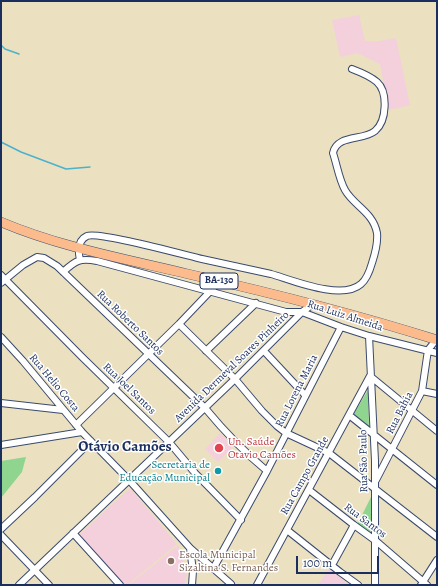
<!DOCTYPE html>
<html>
<head>
<meta charset="utf-8">
<style>
	body { margin:0 }
	#map { position:relative; width:438px; height:586px; overflow:hidden; background:#ebe1c0; font-family:Alegreya,serif }
	canvas { display:block }
	.frame { position:absolute; inset:0; border:2px solid #1b2f5e; pointer-events:none }
	.scale { position:absolute; left:296px; top:556px; width:83px; height:18px; box-sizing:border-box; border:2px solid #1b2f5e; border-top:0; padding-left:5px; font-size:12px; line-height:14px; white-space:nowrap; color:#1b2f5e; -webkit-text-stroke:3px #fff; paint-order:stroke }
</style>
</head>
<body>
<div id="map">
<canvas width="438" height="586"></canvas>
<div class="frame"></div>
<div class="scale">100 m</div>
</div>
<script>
const g = document.querySelector('canvas').getContext('2d');
g.lineJoin = 'round';
function fillPath(path, color) { g.fillStyle = color; g.fill(path, 'evenodd'); }
function strokePath(path, color, width, dash) { g.strokeStyle = color; g.lineWidth = width; g.lineCap = dash ? 'butt' : 'round'; g.setLineDash(dash || []); g.stroke(path); }
function write(font, color, halo, rows, align = 'center') {
  g.font = font + ' Alegreya,serif'; g.lineWidth = 3; g.setLineDash([]); g.textBaseline = 'middle'; g.strokeStyle = halo; g.fillStyle = color; for (const [text, x, y, turn = 0] of rows) {
    g.save(); g.translate(x, y); g.rotate((+turn || 0) * Math.PI / 180); g.textAlign = isNaN(turn) ? turn : align; if (halo) g.strokeText(text, 0, 0); g.fillText(text, 0, 0); g.restore();
  }
}
fillPath(new Path2D(`
	M359,15L365,41H379L396,38L410,105L389,110L380,64L357,53L340,57L332,20Z
	M220,433L233,447L218,462L205,449Z
	M130,488L177,544L127,585H124L78,536Z
	M178,545L182,555L187,576L184,585H129Z
	M329,569L333,572L349,585H318Z`), '#f4cfdc');
fillPath(new Path2D(`
	M368,390L369,427L353,415Z
	M26,457L22,472L1,498V461Z
	M371,497V534L357,525Z`), '#8fd590');
strokePath(new Path2D(`
	M1,45L5,49L19,54
	M1,142L21,152L66,169L90,167`), '#4cb2cb', 1.5);
const minor = new Path2D(`
	M80,260C78,251 78,240 87,236C97,231 185,255 202,259C225,264 248,269 271,274C292,280 342,301 361,284C367,279 370,270 372,263C375,254 378,243 377,233C373,212 354,206 345,190C339,179 337,165 333,153C337,134 363,141 375,131C387,121 388,92 377,82C370,76 360,72 352,69
	M63,272C76,260 80,258 97,261L286,312H302L341,327L369,336L437,353
	M1,275L82,357L169,442L195,473L241,520
	M1,283L23,265L37,257L44,258L57,266L205,408C224,431 244,452 267,471
	M179,324L235,379L262,411L277,426L286,433L329,453L437,537
	M369,336L375,461V585
	M1,337L23,361L82,432L129,480L190,548L231,584
	M206,351L256,303
	M264,351L305,395
	M422,391L437,394
	M1,403L63,410
	M349,415L437,485
	M76,425L179,324L220,281
	M1,445L82,432
	M376,480L422,391L428,350L436,340
	M309,490L354,525L376,541L427,585
	M1,529L35,497L91,441
	M287,530L340,572L358,585
	M73,533L120,585
	M1,535L49,585
	M190,548L193,571L192,585
	M332,565L354,525
	M213,569L267,471L341,327
	M19,585L235,379L302,312L313,304
	M257,585L370,376L437,431
	M421,585L437,560`);
const highway = new Path2D(`
	M1,222C60,247 125,259 188,274C272,293 355,314 437,340`);
strokePath(minor, '#3a4a6d', 8);
strokePath(highway, '#3a4a6d', 10);
strokePath(minor, '#fff', 6);
strokePath(highway, '#fbbb8d', 9);
for (const [x, y, r, color] of [
	[219,448,5,"#e0444e"],
	[218,471,4,"#0f9aa8"],
	[171,561,4,"#8d6e63"]
]) { const dot = new Path2D(); dot.arc(x, y, r, 0, 2 * Math.PI); g.fillStyle = color; g.fill(dot); strokePath(dot, '#fff', 1.5); }
for (const [x, y, w] of [
	[219,281,38]
]) { const box = new Path2D(); box.roundRect(x - w / 2, y - 8, w, 16, 3); g.fillStyle = '#fff'; g.fill(box); strokePath(box, '#1b2f5e', 1); }
write('bold 10px', '#1b2f5e', null, [
	["BA-130",219,281]
]);
write('11px', '#1b2f5e', '#fff', [
	["Rua Luiz Almeida",345,316,18],
	["Rua Roberto Santos",130,323,44],
	["Avenida Dermeval Soares Pinheiro",232,367,-44],
	["Rua Helio Costa",54,383,50],
	["Rua Joel Santos",129,389,44],
	["Rua Lorena Maria",297,391,-63],
	["Rua Bahia",400,413,-63],
	["Rua São Paulo",364,461,-91],
	["Rua Campo Grande",305,476,-61],
	["Rua Santos",365,521,37]
]);
write('11px', '#be3a42', '#fff', [
	["Un. Saúde",228,442],
	["Otavio Camões",228,455]
], 'left');
write('11px', '#0d838f', '#fff', [
	["Secretaria de",210,465],
	["Educação Municipal",210,478]
], 'right');
write('11px', '#785e54', '#fff', [
	["Escola Municipal",179,555],
	["Sizaltina S. Fernandes",179,568]
], 'left');
write('bold 15px', '#1b2f5e', '#fff', [
	["Otávio Camões",125,447]
]);
</script>
</body>
</html>
